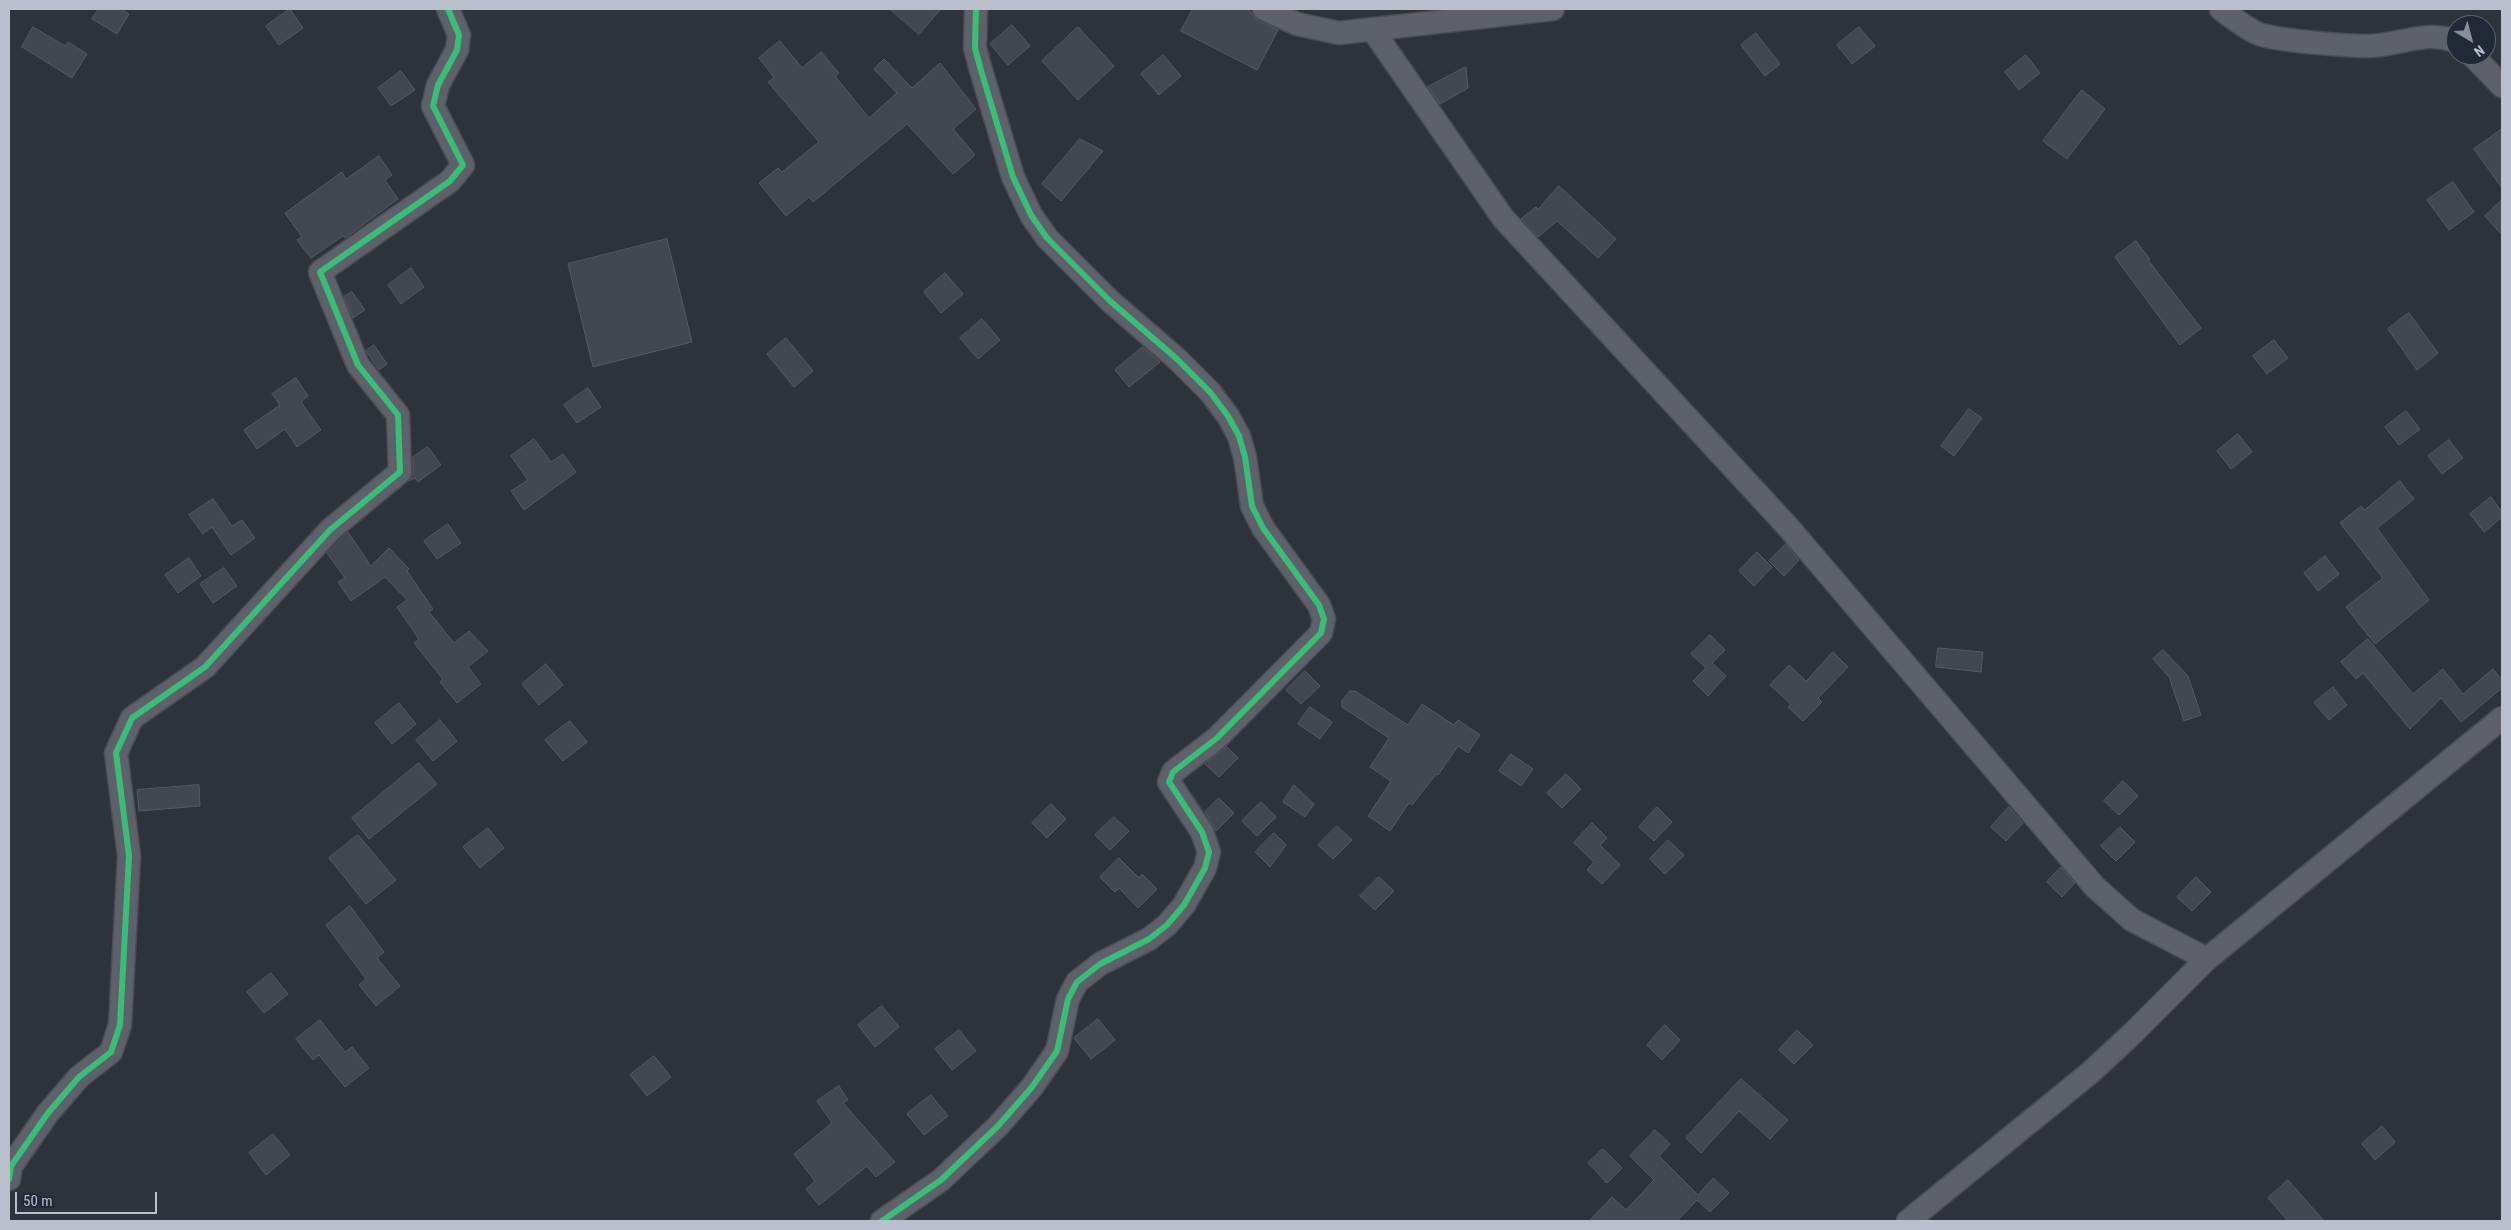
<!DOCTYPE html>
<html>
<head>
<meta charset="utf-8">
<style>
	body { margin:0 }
	#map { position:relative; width:2511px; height:1230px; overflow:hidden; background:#2e323b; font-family:"Roboto Condensed",sans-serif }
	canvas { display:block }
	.frame { position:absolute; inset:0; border:10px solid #b9bfcb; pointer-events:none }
	.north { position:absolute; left:2446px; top:15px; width:50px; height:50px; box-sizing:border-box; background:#212836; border:1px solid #5e6472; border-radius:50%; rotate:143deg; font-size:14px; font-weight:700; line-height:20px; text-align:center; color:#b9bfcb }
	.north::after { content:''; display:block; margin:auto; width:18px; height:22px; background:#888e99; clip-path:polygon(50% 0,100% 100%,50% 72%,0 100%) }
	.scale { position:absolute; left:15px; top:1192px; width:142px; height:22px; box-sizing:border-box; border:2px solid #b9bfcb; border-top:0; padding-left:6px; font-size:15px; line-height:18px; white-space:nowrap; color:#b9bfcb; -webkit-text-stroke:4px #212836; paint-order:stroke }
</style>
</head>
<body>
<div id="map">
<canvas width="2511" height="1230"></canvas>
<div class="frame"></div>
<div class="north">N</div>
<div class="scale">50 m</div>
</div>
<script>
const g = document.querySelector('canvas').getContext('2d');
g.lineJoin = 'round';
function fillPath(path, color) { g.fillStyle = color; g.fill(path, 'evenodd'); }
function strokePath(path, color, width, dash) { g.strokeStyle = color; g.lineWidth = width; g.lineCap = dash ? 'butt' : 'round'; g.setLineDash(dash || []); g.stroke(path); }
const building = new Path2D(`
	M99,9H120L129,14L117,34L92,19Z
	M290,9L303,28L279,45L266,26Z
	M890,9H941L919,34Z
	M1193,9H1248L1258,21L1278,30L1257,70L1181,31Z
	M1012,25L1030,46L1008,65L990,44Z
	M33,27L65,46L68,42L87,54L72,78L22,47Z
	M1078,27L1114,66L1078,100L1042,61Z
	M1859,27L1875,46L1852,64L1837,45Z
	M1756,33L1780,64L1765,76L1741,45Z
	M780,41L802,68L821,52L839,73L835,76L869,118L897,93L874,69L884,59L912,88L940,63L976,109L953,129L975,155L953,174L907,124L813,202L809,197L786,216L759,183L778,168L782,172L819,142L768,82L774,77L759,58Z
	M1163,55L1181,76L1159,95L1141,74Z
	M2026,55L2040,73L2019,90L2005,72Z
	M1466,67L1468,88L1440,104L1428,87Z
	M401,71L415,90L391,106L378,88Z
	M2082,90L2105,109L2067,159L2043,141Z
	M2502,129V188L2474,149Z
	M1080,139L1103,151L1061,201L1042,184Z
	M379,156L392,175L385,180L398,199L345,238L343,236L311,258L297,240L302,237L285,213L342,172L346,179Z
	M2453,182L2474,212L2449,230L2427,200Z
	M1559,186L1616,239L1598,258L1557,221L1538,237L1521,219L1536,207L1538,209Z
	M2502,200V235L2485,216Z
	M667,239L692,342L593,367L568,264Z
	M2136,241L2150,259L2148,260L2201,328L2180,345L2115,257Z
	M411,268L424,287L401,304L388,285Z
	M945,273L963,294L941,313L924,292Z
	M352,292L365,310L353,318L344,297Z
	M2409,313L2438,353L2417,370L2388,329Z
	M982,319L1000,340L978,359L960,338Z
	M786,338L813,371L794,387L767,354Z
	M2274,340L2288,358L2267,374L2253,356Z
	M374,345L387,364L379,370L366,351Z
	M1143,347L1160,362L1129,387L1115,370Z
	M296,378L308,396L301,402L321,430L297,447L285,429L257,449L244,430L280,405L272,394Z
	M588,388L601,407L577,423L564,405Z
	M1969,409L1982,418L1954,456L1941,446Z
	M2406,411L2420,429L2399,445L2385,427Z
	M2238,434L2252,452L2231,469L2217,451Z
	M534,439L551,462L563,454L576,472L524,510L511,491L528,480L511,456Z
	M2449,440L2463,458L2442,474L2428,456Z
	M428,447L441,465L418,482L415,478L409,481L413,472V457Z
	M2400,481L2414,499L2377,528L2429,600L2375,644L2346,607L2383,578L2340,523L2361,506L2364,510Z
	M2491,497L2502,512V517L2484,532L2470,514Z
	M213,499L232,526L242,520L255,538L231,555L212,527L203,534L189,515Z
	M448,524L461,543L437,559L424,541Z
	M348,532L371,566L389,548L409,569L407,571L433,609L429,612L454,643L469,631L488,651L468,667L481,684L457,703L440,682L443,679L414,643L419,639L397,607L407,600L385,577L351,601L338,582L345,578L327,553Z
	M1786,544L1799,560L1784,576L1769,561Z
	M1757,552L1772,567L1754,586L1739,571Z
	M2325,556L2339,574L2318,591L2304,573Z
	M189,558L201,576L178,593L165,575Z
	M224,568L237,586L213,603L200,584Z
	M1710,635L1725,650L1712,663L1726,676L1708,696L1693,681L1706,668L1691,654Z
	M2368,639L2413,694L2443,669L2463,694L2493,669L2502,680V688L2461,722L2441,698L2410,729L2363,673L2356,679L2341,662Z
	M1938,648L1983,652L1981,672L1936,667Z
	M2163,650L2188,676L2201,715L2184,721L2169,677L2153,659Z
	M1833,652L1848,667L1818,698L1822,702L1803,721L1788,707L1791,704L1770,685L1789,665L1806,681Z
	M546,664L563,685L539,705L522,684Z
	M1305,671L1320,686L1301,704L1286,690Z
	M2333,687L2347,705L2329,720L2314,703Z
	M1350,691H1355L1408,725L1422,704L1454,725L1458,720L1480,735L1468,753L1458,746L1438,775L1436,774L1412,805L1409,803L1390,831L1368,816L1391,781L1370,767L1389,738L1342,707V701Z
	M399,703L416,724L392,744L375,723Z
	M1310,707L1332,722L1320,739L1298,724Z
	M440,720L457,741L433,761L416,740Z
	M570,721L587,742L563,761L545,740Z
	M1227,747L1238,758L1219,777L1205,764Z
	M1511,754L1533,769L1521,786L1499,771Z
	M419,763L437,784L369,839L352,818Z
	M1566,774L1581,789L1562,808L1547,793Z
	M2123,781L2138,796L2119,815L2104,801Z
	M199,785L200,806L139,811L137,790Z
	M1294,785L1314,804L1305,817L1283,802Z
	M1219,798L1234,813L1216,831L1205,812Z
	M1261,802L1276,817L1257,836L1242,821Z
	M1051,804L1066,819L1047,838L1032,823Z
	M1657,807L1672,822L1654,841L1639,827Z
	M2009,807L2023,823L2006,841L1991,827Z
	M1114,817L1129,831L1110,850L1095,835Z
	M1592,823L1607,838L1600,845L1620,865L1602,884L1587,870L1594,862L1574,843Z
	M1337,826L1352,840L1333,859L1318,845Z
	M2120,827L2135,842L2116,861L2101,846Z
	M488,828L504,848L480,868L463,847Z
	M1274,833L1286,845L1270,867L1255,852Z
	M358,835L396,880L366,904L329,858Z
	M1668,840L1684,855L1665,874L1650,859Z
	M1119,858L1139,878L1142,874L1157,889L1138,908L1119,888L1115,892L1100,877Z
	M2061,867L2075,883L2062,897L2047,882Z
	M1379,877L1394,891L1375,910L1360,896Z
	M2196,877L2211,892L2192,911L2177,897Z
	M350,906L384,952L377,958L400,986L376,1006L359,985L366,979L326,925Z
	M271,973L288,994L264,1013L247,992Z
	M882,1006L899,1027L875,1047L858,1025Z
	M1098,1019L1115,1040L1091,1059L1074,1038Z
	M320,1020L345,1052L352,1047L369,1068L345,1087L319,1055L313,1060L296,1039Z
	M1665,1025L1680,1040L1662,1060L1647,1045Z
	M959,1030L976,1051L952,1070L935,1049Z
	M1797,1030L1813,1045L1794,1064L1779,1050Z
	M654,1056L671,1077L647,1096L630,1075Z
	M1741,1079L1788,1120L1770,1139L1739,1111L1701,1153L1686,1138Z
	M839,1086L848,1100L843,1103L895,1162L876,1177L867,1166L819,1205L806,1189L815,1181L794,1154L832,1123L817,1101Z
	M931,1095L948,1116L924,1135L907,1114Z
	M2382,1126L2395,1142L2375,1160L2362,1144Z
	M1655,1130L1670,1144L1659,1156L1698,1195L1713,1178L1729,1193L1710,1212L1697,1200L1677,1221H1589L1612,1197L1626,1210L1654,1180L1630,1156Z
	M273,1134L290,1155L266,1175L249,1153Z
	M1603,1149L1622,1168L1607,1183L1588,1163Z
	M2288,1180L2324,1221H2288L2268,1198Z`);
fillPath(building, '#43474f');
strokePath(building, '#565a63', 1);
const minor = new Path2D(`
	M1264,9L1297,24L1339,33L1553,9
	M2221,9C2233,18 2245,28 2259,34C2279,41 2347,46 2370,46C2401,45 2423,30 2456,41
	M1372,29L1503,218L1789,528L2095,887L2132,920L2207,959
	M2472,55L2502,86
	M9,1179L11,1166L48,1113L79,1077L111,1052L120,1025L129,856L116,753L132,718L205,667L330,530L400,472L398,415L358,365L320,272L450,181L463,165L433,106L438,85L457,50L459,35L448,9
	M882,1221L941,1180L998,1126L1032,1087L1057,1051L1068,999L1077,982L1100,964L1149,939L1167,925L1184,905L1205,868L1209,852L1202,832L1169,782L1173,772L1217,738L1321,633L1324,619L1319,605L1263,528L1252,506L1245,457L1239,436L1228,416L1210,392L1177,359L1110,301L1047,238L1031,215L1013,177L980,67L975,48L976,9
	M1908,1221L2091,1072L2133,1033L2207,959L2502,718`);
strokePath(minor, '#4a4d54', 25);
strokePath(minor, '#5e6169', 22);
strokePath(new Path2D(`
	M9,1179L11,1166L48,1113L79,1077L111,1052L120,1025L129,856L116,753L132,718L205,667L330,530L400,472L398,415L358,365L320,272L450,181L463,165L433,106L438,85L457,50L459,35L448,9
	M882,1221L941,1180L998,1126L1032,1087L1057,1051L1068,999L1077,982L1100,964L1149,939L1167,925L1184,905L1205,868L1209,852L1202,832L1169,782L1173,772L1217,738L1321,633L1324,619L1319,605L1263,528L1252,506L1245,457L1239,436L1228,416L1210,392L1177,359L1110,301L1047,238L1031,215L1013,177L980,67L975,48L976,9`), '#3abd76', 6);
</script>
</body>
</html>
